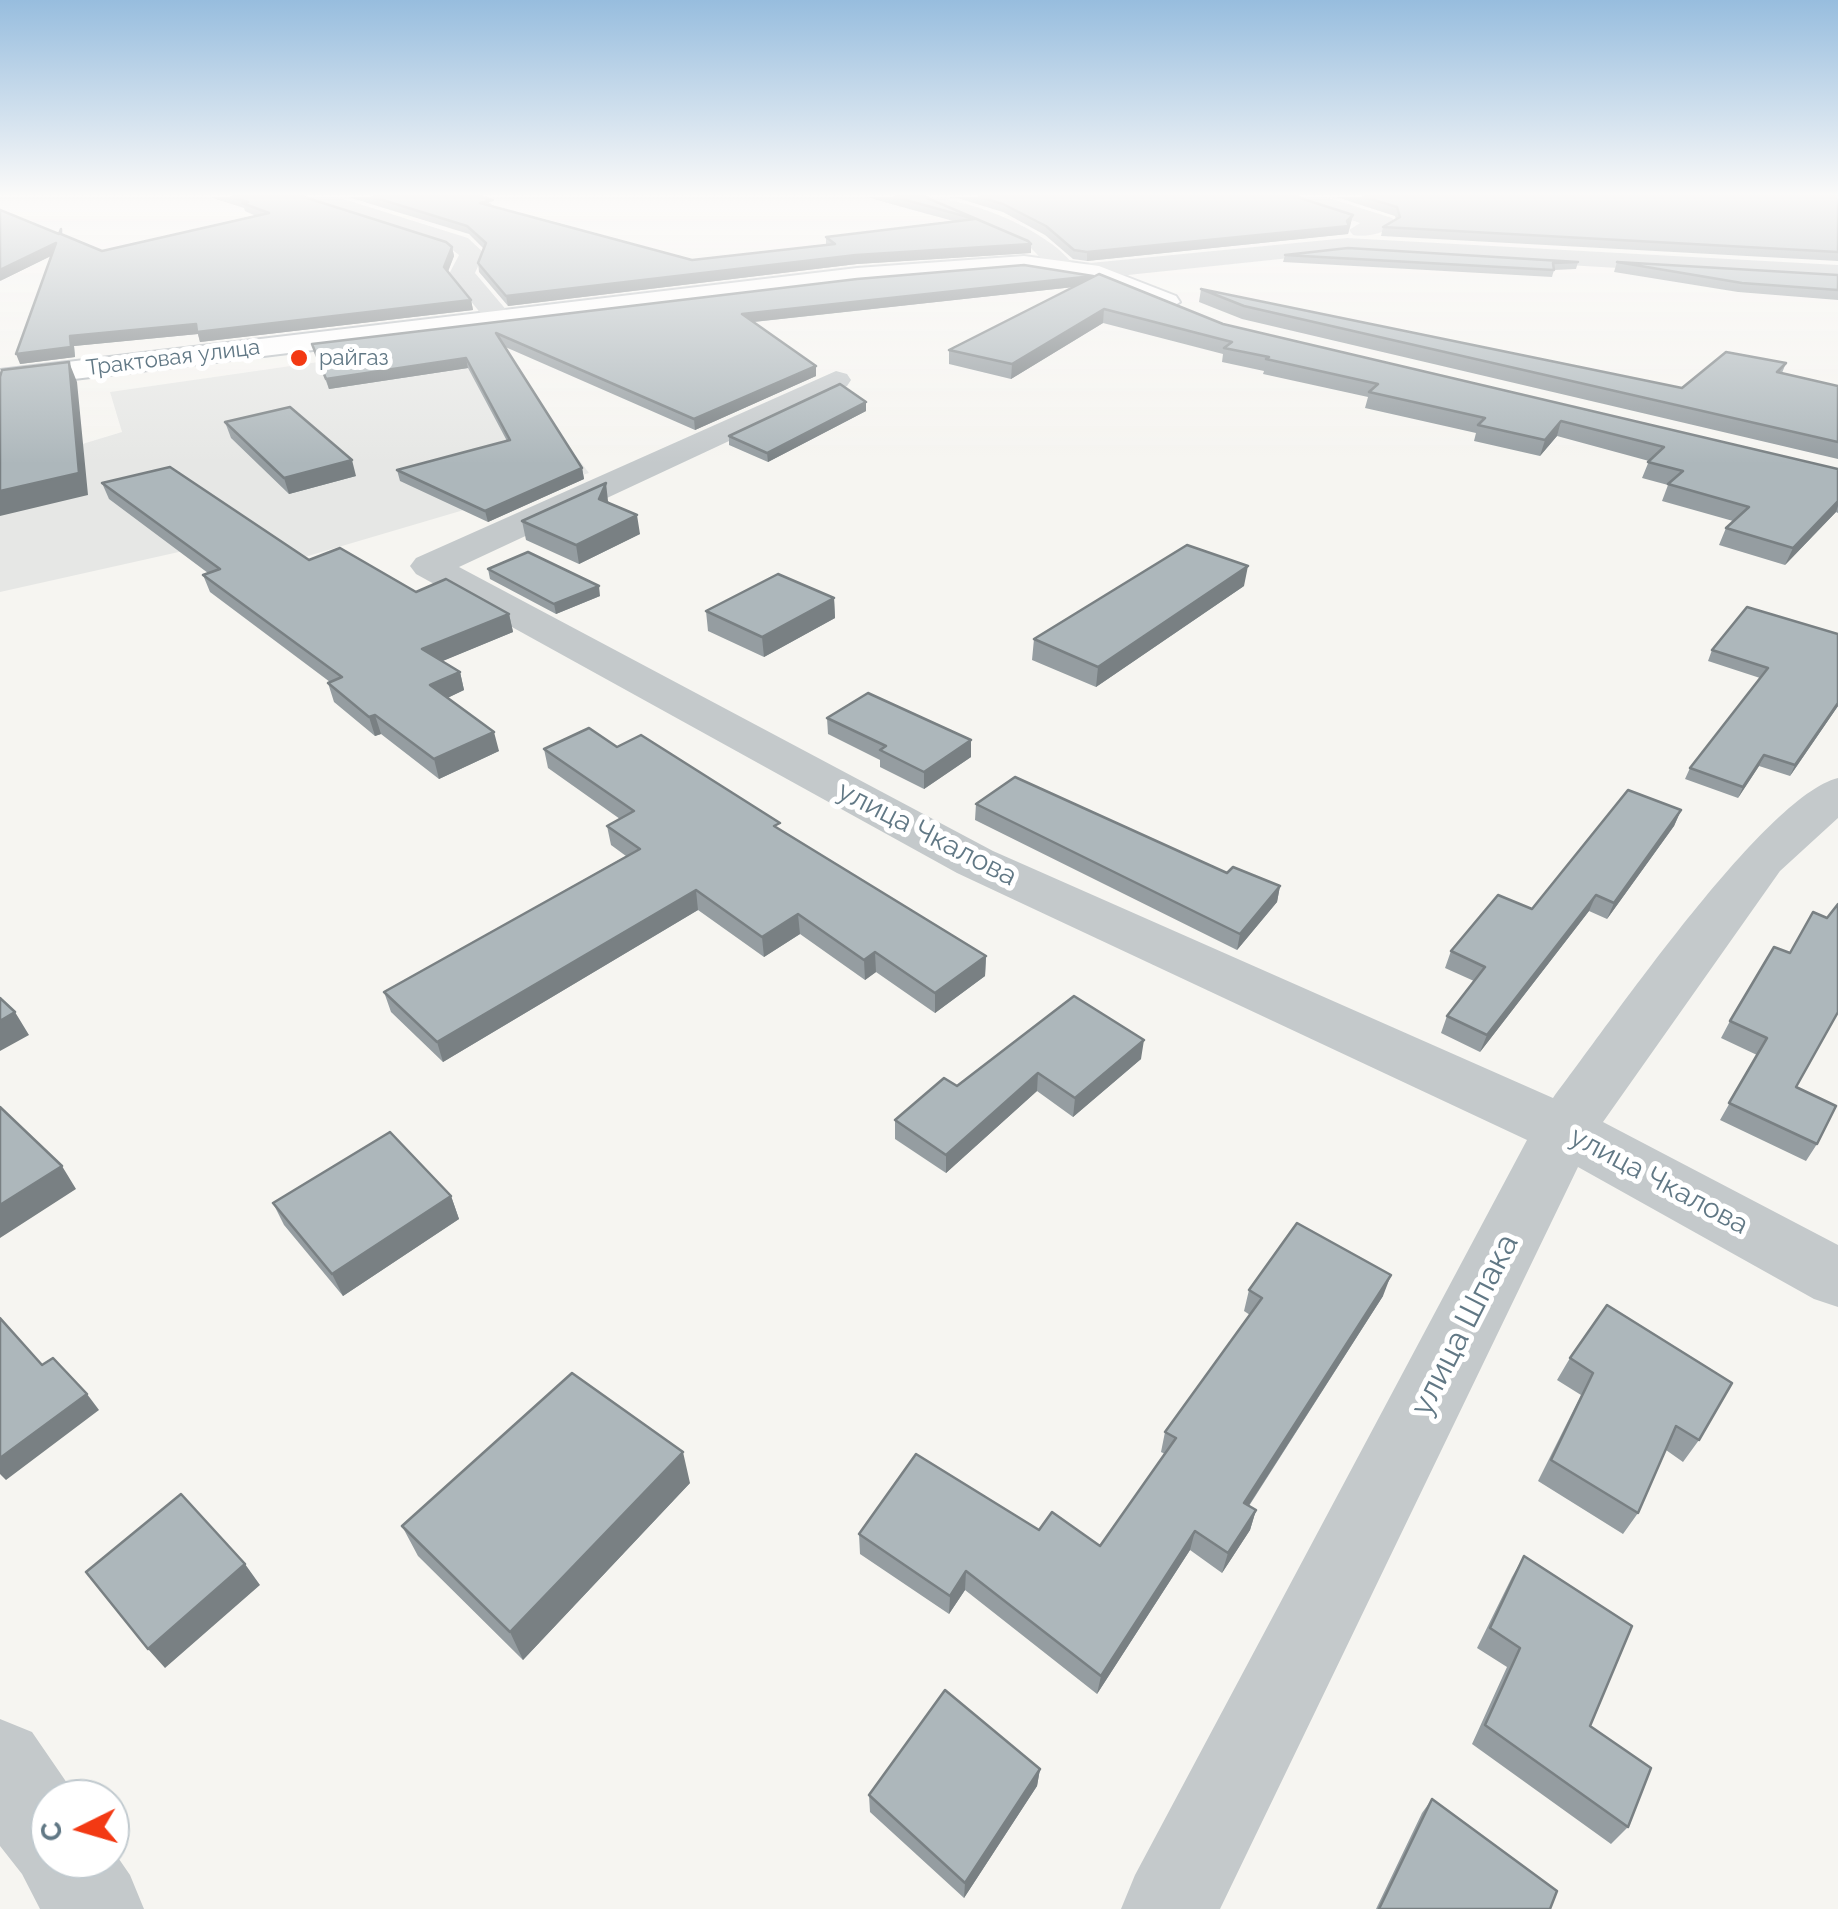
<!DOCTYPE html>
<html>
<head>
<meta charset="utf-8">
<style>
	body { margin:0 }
	#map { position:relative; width:1838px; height:1909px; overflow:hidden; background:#f6f5f1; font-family:Raleway,sans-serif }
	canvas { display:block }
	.north { position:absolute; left:30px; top:1779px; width:100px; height:100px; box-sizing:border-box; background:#fff; border:2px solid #c0c9ce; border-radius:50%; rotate:265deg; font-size:28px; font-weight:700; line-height:40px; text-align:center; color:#617885 }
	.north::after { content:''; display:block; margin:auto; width:35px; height:45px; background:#f33913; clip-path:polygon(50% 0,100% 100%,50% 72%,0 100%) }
</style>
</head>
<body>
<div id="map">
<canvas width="1838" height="1909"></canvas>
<div class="north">С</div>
</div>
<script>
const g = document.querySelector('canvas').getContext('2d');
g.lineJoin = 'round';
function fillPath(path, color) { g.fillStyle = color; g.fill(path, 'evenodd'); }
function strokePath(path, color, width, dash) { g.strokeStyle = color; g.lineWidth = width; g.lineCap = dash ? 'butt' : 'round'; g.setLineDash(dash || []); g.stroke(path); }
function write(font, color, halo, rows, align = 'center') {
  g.font = font + ' Raleway,sans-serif'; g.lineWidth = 10; g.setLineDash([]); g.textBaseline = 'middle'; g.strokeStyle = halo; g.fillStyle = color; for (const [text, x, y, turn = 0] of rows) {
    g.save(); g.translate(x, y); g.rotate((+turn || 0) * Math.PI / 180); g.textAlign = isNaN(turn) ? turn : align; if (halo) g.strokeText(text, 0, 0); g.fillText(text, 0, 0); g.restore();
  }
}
fillPath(new Path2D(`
	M485,338L589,473L237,577L219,543L0,592V469L122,432L110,392Z`), '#e6e7e5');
const secondary = new Path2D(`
	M1024,256L1099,266L1176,296L1180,302L1167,310L1085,278L1024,270L857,284L0,388V370L857,268Z`);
strokePath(secondary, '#b6bcc0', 4);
fillPath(new Path2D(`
	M305,197H337L468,238L484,253L475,273L514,319L510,325H490L449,274L459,255L450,248L308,202Z
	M916,197C962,195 1045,227 1074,265L1070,270H1052L1030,247Z
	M1294,197H1326L1392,218L1396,223C1387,233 1365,238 1353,235L1349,230L1360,223L1297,202Z
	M1347,238L1838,265V281L1347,252L1090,279L1077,271L1090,263Z
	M836,371L847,374L851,380L847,386L459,567L993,851L1553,1098C1606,1029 1764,796 1838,778V818L1780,871L1603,1122L1838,1245V1307L1814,1299L1578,1167L1220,1909H1121L1135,1875L1527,1140L957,873L416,574L410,566L416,558Z
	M0,1719L32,1732L78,1799H50V1859H110V1846L130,1875L144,1909H40L22,1874L0,1846Z`), '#c4c9cb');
fillPath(secondary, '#fff');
fillPath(new Path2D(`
	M209,197H304L452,247L454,256L448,272L471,300L473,310L200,342L198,334L74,346L75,357L20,364L51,256L0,281L63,235L102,251L256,216L245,211L244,208Z
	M348,197H482L495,207L692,260L826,245V237L953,221L866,197H925L1031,244V253L857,264L508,306L479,272L478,263L484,249L469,234Z
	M946,197H1297L1353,215L1348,234L1087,261L1073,259L1045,235L1003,212L957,198Z
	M1336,197H1838V261L1381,236L1383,227L1396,220L1395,216Z
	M1285,255L1578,262L1576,269L1554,270L1552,277L1283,262Z
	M1617,262L1838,275V300L1738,292L1614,272Z
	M1093,277L1223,324L1838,469V513L1836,512L1785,565L1719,545L1726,528L1733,521L1662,501L1668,485L1642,478L1649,461L1557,436L1540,456L1474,441L1476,433L1365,408L1368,397L1263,374L1264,371L1222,362L1223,354L1103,323L1011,379L949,364V350L1074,287L754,322L816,366V376L695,430L503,346L582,468L584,479L488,522L400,481L397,470L507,441L468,368L329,389L312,344Z
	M1201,289L1682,388L1786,363L1782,373L1838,386V459L1242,319L1199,302Z
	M866,402V411L768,462L729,445V436Z
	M225,422L356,476L289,494L231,438Z
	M102,483L309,560L416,592L509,614L513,632L442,661L460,672L464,690L447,698L499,751L439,779L381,734L375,736L334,702L328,683L330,682L210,592L203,575L208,573L109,499Z
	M608,501L640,534L579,564L526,540L522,521Z
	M488,569L600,596L556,614L490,579Z
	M1244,586L1096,687L1032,660L1034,639Z
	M834,598L835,618L764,657L708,631L706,611Z
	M1747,607L1838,706L1790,776L1759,766L1738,798L1685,779L1690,768L1760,678L1708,661L1712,650Z
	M827,718L971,740V757L924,789L880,767V760L828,734Z
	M617,747L780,830L986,956L985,976L935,1013L876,972L865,980L800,934L764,957L698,910L443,1062L391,1012L384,992L626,856L611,845L607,826L620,819L548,768L544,749Z
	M976,804L1280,886L1277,902L1237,950L975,820Z
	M1681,810L1674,826L1607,919L1589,911L1480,1052L1441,1033L1447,1016L1474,981L1445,968L1451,951L1532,909Z
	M1827,918L1796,1087L1817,1144L1806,1161L1720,1120L1757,1055L1721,1038L1730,1021L1790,953Z
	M1074,996L1141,1059L1073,1117L1037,1091L946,1173L895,1139V1120L957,1086Z
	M451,1196L459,1219L343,1296L284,1225L273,1203Z
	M1249,1290L1383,1296L1249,1506L1256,1510L1250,1530L1222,1573L1190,1550L1097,1694L965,1590L949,1614L860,1554L859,1534L1039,1530L1100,1546L1165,1454L1161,1452L1165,1432L1250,1315L1244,1311Z
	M1570,1358L1699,1440L1683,1462L1666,1450L1638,1513L1623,1534L1538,1481L1581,1395L1557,1380Z
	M690,1483L523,1660L418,1556L402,1526Z
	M1524,1556L1628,1827L1611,1844L1472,1744L1507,1667L1477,1648L1512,1577Z
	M1040,1769L1037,1786L964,1898L870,1812L869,1795Z
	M1432,1799L1550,1909H1376L1422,1813Z`), '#959da1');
fillPath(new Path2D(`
	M1353,215L1348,234L1087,261V252L1347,221Z
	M56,243L59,252L0,281V270Z
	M1031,244V253L857,264L508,306L506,296L856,255Z
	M452,247L454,256L446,276L444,267Z
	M1093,276L1092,285L743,323L742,314Z
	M471,300L473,310L200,342L198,334L74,346L75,357L20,364L16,354L70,336Z
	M1104,309L1103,323L1011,379L1012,364Z
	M466,358L468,368L329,389L326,379Z
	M69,362L77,382L88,495L0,516V491Z
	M816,366V376L695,430L694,419Z
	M866,402V411L768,462L767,453Z
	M1561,421L1557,436L1540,456L1545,440Z
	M352,460L356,476L289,494L284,478Z
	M582,468L584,479L488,522L485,511Z
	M606,483L608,501L602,518L599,499Z
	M1838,501V506L1836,512L1785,565L1793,548Z
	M637,515L640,534L579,564L576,545Z
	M1248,566L1244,586L1096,687L1098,667Z
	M599,586L600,596L556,614L554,604Z
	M834,598L835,618L764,657L762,637Z
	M509,614L513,632L426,668L422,649Z
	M460,672L464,690L435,704L430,685Z
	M1838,703V706L1790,776L1795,765Z
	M375,715L381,734L375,736L369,717Z
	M494,732L499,751L439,779L434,759Z
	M971,740V757L924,789V772Z
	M1764,755L1759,766L1738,798L1743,787Z
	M1681,810L1674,826L1607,919L1614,903Z
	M1280,886L1277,902L1237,950L1240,934Z
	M696,890L698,910L443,1062L437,1042Z
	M1596,895L1589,911L1480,1052L1487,1035Z
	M798,914L800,934L764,957L762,937Z
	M875,952L876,972L865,980L864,960Z
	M986,956L985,976L935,1013V993Z
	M15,1012L29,1035L0,1051V1021Z
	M1144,1040L1141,1059L1073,1117L1075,1098Z
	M1038,1073L1037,1091L946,1173V1155Z
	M62,1166L76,1189L0,1238V1205Z
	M451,1196L459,1219L343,1296L332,1274Z
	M1391,1275L1383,1296L1238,1522L1244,1503Z
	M87,1394L99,1410L6,1480L0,1474V1458Z
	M683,1452L690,1483L523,1660L510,1632Z
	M1256,1510L1250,1530L1222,1573L1228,1553Z
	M1195,1531L1190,1550L1097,1694L1101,1676Z
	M245,1564L260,1585L165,1668L148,1649Z
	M966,1571L965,1590L949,1614L950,1596Z
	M1040,1769L1037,1786L964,1898L965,1883Z`), '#798083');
const building = new Path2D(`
	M232,197H304L446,242L452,247L444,267L471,300L197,332L196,324L70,336L71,347L16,354L56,243L0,270V210L59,234L61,229V234L102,251L269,213L242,203L248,202Z
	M373,197H482L493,200L480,203L692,260L835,244L826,237L975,219L895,197H925L1028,241L1031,244L856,255L506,296L478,263L486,243L467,226Z
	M980,197H1297L1353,215L1347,221L1349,226L1087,252L1074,250L1046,226L1003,204Z
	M1364,197H1838V252L1383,227L1400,217L1397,207Z
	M1348,248L1578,262L1553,263L1554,270L1285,255Z
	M1617,262L1838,275V290L1742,283Z
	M1024,265L1093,276L742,314L816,366L694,419L496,333L582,468L485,511L397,470L510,440L466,358L326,379L312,344L857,279Z
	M1099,274L1223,324L1838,469V501L1793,548L1726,528L1749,507L1668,484L1683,471L1648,462L1664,447L1561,421L1545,440L1478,425L1485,418L1369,392L1378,384L1266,359L1269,357L1224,348L1232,342L1104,309L1012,364L949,350Z
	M1201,289L1682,388L1726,352L1786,363L1777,372L1838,386V442L1244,306Z
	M69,362L79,473L0,491V377L2,370Z
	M840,384L866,402L767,453L729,436Z
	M290,407L352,460L284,478L225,422Z
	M170,467L309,560L340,548L416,592L446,579L509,614L422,649L460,672L430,685L494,732L434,759L375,715L369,717L328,683L342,677L203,575L220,569L102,483Z
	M606,483L599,499L637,515L576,545L522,521Z
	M1187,545L1248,566L1098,667L1034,639Z
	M528,552L599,586L554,604L488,569Z
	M778,574L834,598L762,637L706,611Z
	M1747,607L1838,634V703L1795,765L1764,755L1743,787L1690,768L1768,668L1712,650Z
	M868,693L971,740L924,772L880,750L886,746L827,718Z
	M589,728L617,747L641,735L780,823L774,826L986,956L935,993L875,952L864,960L798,914L762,937L696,890L437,1042L384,992L640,849L607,826L634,811L544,749Z
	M1015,777L1227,873L1233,867L1280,886L1240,934L976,804Z
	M1628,790L1681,810L1614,903L1596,895L1487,1035L1447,1016L1485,967L1451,951L1498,895L1532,909Z
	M1838,904V1012L1796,1087L1836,1106L1817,1144L1729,1103L1767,1038L1730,1021L1774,947L1790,953L1813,912L1827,918Z
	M1074,996L1144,1040L1075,1098L1038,1073L946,1155L895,1120L944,1078L957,1086Z
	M0,998L15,1012L0,1021Z
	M0,1107L62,1166L0,1205Z
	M390,1132L451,1196L332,1274L273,1203Z
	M1297,1223L1391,1275L1244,1503L1256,1510L1228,1553L1195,1531L1101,1676L966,1571L950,1596L859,1534L916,1454L1039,1530L1052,1512L1100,1546L1176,1438L1165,1432L1262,1298L1249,1290Z
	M1607,1305L1732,1383L1699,1440L1676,1426L1638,1513L1551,1460L1593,1373L1570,1358Z
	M0,1318L42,1365L53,1358L87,1394L0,1458Z
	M572,1373L683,1452L510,1632L402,1526Z
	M181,1494L245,1564L148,1649L86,1572Z
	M1524,1556L1632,1626L1590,1726L1651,1768L1628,1827L1485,1725L1520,1648L1490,1628Z
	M945,1690L1040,1769L965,1883L869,1795Z
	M1432,1799L1557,1891L1550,1909H1379Z`);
fillPath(building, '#adb7bb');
strokePath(building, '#798083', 2.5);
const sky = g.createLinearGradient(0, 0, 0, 464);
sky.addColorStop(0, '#97bdde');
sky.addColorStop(0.42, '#fbfaf9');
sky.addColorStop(1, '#fbfaf900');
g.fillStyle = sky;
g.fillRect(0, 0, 1838, 464);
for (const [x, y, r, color] of [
	[299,358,10,"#f33913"]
]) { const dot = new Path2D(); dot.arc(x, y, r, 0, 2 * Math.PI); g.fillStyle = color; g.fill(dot); strokePath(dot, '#fff', 4); }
write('22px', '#617885', '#fff', [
	["Трактовая улица",173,358,-7]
]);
write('22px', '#617885', '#fff', [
	["райгаз",319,358]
], 'left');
write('28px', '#617885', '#fff', [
	["улица Чкалова",927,834,27],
	["улица Чкалова",1659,1181,28]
]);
write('32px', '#617885', '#fff', [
	["улица Шпака",1465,1325,-63]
]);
</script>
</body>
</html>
